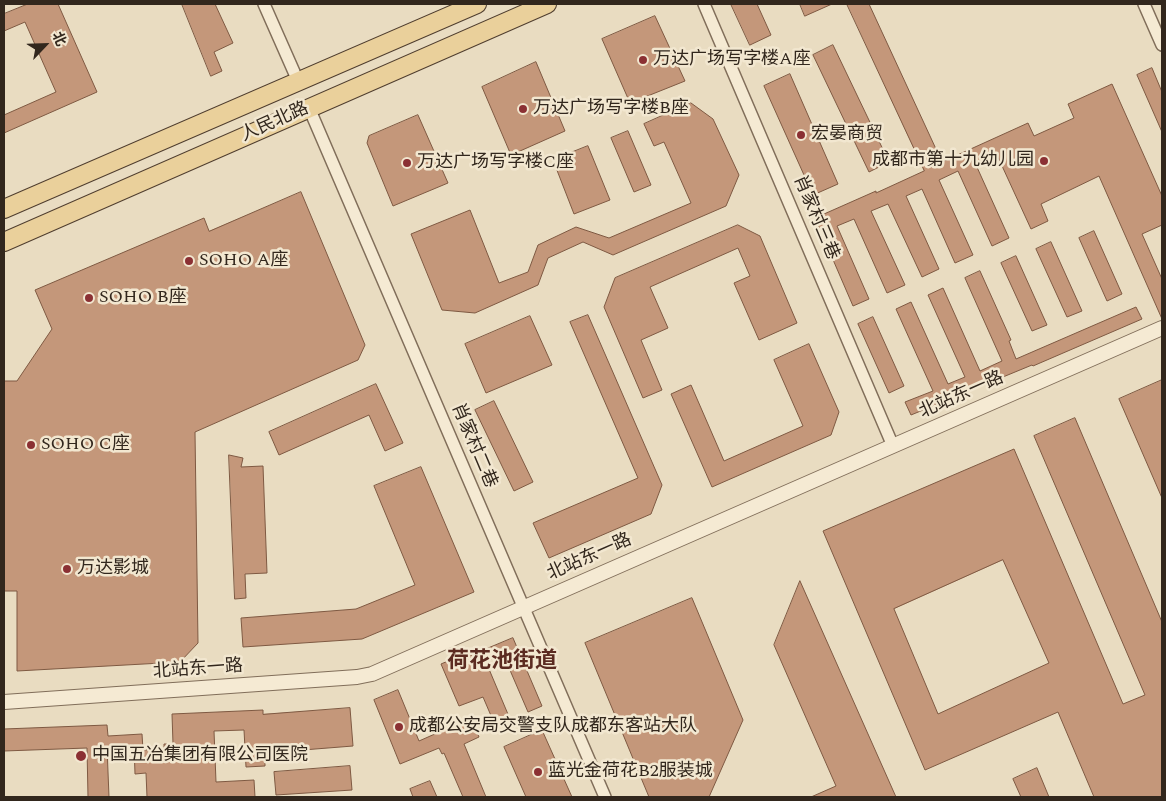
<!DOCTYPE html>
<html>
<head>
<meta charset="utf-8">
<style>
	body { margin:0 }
	#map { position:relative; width:1166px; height:801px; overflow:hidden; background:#e9dcc1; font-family:Spectral,"Noto Sans SC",serif }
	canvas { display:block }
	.frame { position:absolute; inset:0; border:5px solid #32271d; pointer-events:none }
	.north { position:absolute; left:20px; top:20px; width:50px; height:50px; -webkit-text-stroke:4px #f2e7d0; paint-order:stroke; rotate:66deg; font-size:14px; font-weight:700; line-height:20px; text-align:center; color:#32271d }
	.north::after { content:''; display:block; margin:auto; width:18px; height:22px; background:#32271d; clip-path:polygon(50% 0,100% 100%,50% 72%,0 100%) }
</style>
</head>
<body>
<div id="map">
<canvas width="1166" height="801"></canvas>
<div class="frame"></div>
<div class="north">北</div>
</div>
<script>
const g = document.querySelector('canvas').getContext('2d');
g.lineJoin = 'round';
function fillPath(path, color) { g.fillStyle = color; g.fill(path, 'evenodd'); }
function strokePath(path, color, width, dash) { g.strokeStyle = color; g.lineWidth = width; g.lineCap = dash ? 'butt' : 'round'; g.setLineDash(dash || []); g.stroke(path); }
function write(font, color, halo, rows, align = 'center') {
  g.font = font + ' Spectral,"Noto Sans SC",serif'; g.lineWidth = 5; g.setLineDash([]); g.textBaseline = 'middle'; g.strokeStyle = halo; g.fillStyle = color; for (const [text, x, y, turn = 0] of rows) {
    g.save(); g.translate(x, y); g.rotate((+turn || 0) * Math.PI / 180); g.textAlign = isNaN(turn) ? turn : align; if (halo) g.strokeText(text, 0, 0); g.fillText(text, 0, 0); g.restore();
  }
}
const building = new Path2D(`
	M28,4H58L97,92L4,133V115L56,92L25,22L4,31V14Z
	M182,4H215L233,43L214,52L222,71L211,76Z
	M731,4H757L771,35L750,45Z
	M800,4H832L805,16Z
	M847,4H869L942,162L1028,123L1034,136L1074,118L1068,104L1112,84L1162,196V225L1142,234L1162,279V319L1099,176L1041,204L1048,221L1031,229L997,155L976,165L1009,238L992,246L958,171L939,180L973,255L955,263L922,189L906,196L939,269L922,277L888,204L871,211L905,285L887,293L854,219L837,226L869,299L853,306L815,218L876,191V193L924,171Z
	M655,16L685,81L630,103L602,39Z
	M833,45L889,162L869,172L813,55Z
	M536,62L565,131L511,155L482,87Z
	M1152,68L1162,92V132L1137,75Z
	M790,74L838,184L813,195L764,86Z
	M691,103L713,119L739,175L726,206L613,255L583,242L548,258L538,285L475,313L442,310L411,234L470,210L499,283L528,272L538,245L576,227L609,238L691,203L664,142L654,146L644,124Z
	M418,115L448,183L393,206L367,143L369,136Z
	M628,131L651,185L634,192L611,138Z
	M588,146L610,200L574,214L553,160Z
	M301,192L365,345L358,360L195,432L198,643L180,662L17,671V591H4V381H17L52,329L35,290L204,218L209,231Z
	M738,225L760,236L797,323L759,340L734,283L750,276L738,248L650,287L668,328L641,340L662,390L643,398L604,307L615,278Z
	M1094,231L1122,294L1107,301L1079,238Z
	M1051,242L1082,311L1067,317L1036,249Z
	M1016,256L1047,325L1032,331L1001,263Z
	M980,271L1011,340L1009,341L1016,359L1136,307L1142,319L1033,366L1032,365L911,415L905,402L933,391L896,309L911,302L948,384L965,377L928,295L943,288L980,371L1002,361L965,278Z
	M588,315L662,485L651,514L549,558L533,523L638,478L570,322Z
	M530,316L552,365L486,393L465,344Z
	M873,317L904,386L889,393L858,324Z
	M809,344L839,412L831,435L712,487L671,394L691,385L724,461L803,426L774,360Z
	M1162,380V498L1119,399Z
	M376,384L403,443L385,451L369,415L279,455L269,432Z
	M494,401L533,482L514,491L475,410Z
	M1075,418L1162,622V797H1094L1058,712L925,770L823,531L1014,449L1123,704L1145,695L1034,436ZM1003,560L1049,663L938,714L894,609Z
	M229,455L243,458L241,467L263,466L267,573L245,574L246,598L235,599Z
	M421,467L474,592L362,639L243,647L241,618L356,609L415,585L374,486Z
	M800,581L896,797H811L836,786L774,645Z
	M692,598L743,720L709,797H649L585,643Z
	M513,638L542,706L528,712L503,654L486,662L510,719L495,725L483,697L459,706L441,664L455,658L456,661Z
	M398,690L419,741L471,718L479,737L464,744L486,797H463L444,753L442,754L439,748L400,764L374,700Z
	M350,708L353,746L265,753V766L246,767L244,730L214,731L216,782L254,780L255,797H147L146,773L135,774L134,745L107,747L109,797H88L87,748L4,751V729L107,725L108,736L142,734L143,750L164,749V744H173L172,714L263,710V714Z
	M542,730L572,797H526L504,747Z
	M350,766L352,790L276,795L274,772Z
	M1037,768L1049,797H1021L1013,779Z
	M430,781L437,797H413L410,789Z`);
fillPath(building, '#c4977a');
strokePath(building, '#7e5942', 1);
const minor = new Path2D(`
	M264,4L298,81
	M704,4L893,446
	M1144,4L1162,45
	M309,108L605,797`);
const tertiary = new Path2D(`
	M4,702L357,677L372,674L1162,328`);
const primary = new Path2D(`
	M4,209L477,4
	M4,242L547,4`);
strokePath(minor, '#816e5a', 14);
strokePath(tertiary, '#816e5a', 16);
strokePath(primary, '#4f3d2e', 20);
strokePath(minor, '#f5ead3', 11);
strokePath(tertiary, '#f5ead3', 14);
strokePath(primary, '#ead09b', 18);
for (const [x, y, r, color] of [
	[643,60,5,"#8b3033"],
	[523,109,5,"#8b3033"],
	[801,135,5,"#8b3033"],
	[1044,161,5,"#8b3033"],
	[407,163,5,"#8b3033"],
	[189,261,5,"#8b3033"],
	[89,298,5,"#8b3033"],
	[31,445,5,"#8b3033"],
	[67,569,5,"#8b3033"],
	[399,727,5,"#8b3033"],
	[81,756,6,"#8b3033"],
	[538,772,5,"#8b3033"]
]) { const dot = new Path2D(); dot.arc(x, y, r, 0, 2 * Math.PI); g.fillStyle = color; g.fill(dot); strokePath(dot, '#f2e7d0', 2); }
write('18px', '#32271d', '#f2e7d0', [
	["万达广场写字楼A座",653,60],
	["万达广场写字楼B座",533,109],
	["宏晏商贸",811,135],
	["成都市第十九幼儿园",1034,161,"right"],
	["万达广场写字楼C座",417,163],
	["SOHO A座",199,261],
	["SOHO B座",99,298],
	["SOHO C座",41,445],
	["万达影城",77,569],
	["成都公安局交警支队成都东客站大队",409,727],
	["中国五冶集团有限公司医院",92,756],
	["蓝光金荷花B2服装城",548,772]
], 'left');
write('18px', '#32271d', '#f2e7d0', [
	["人民北路",275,123,-24],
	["肖家村三巷",815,218,67],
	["北站东一路",962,396,-24],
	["肖家村二巷",473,446,67],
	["北站东一路",590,558,-24],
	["北站东一路",198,670,-4]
]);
write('bold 22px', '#5b2b21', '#f2e7d0', [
	["荷花池街道",502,663]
]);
</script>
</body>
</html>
